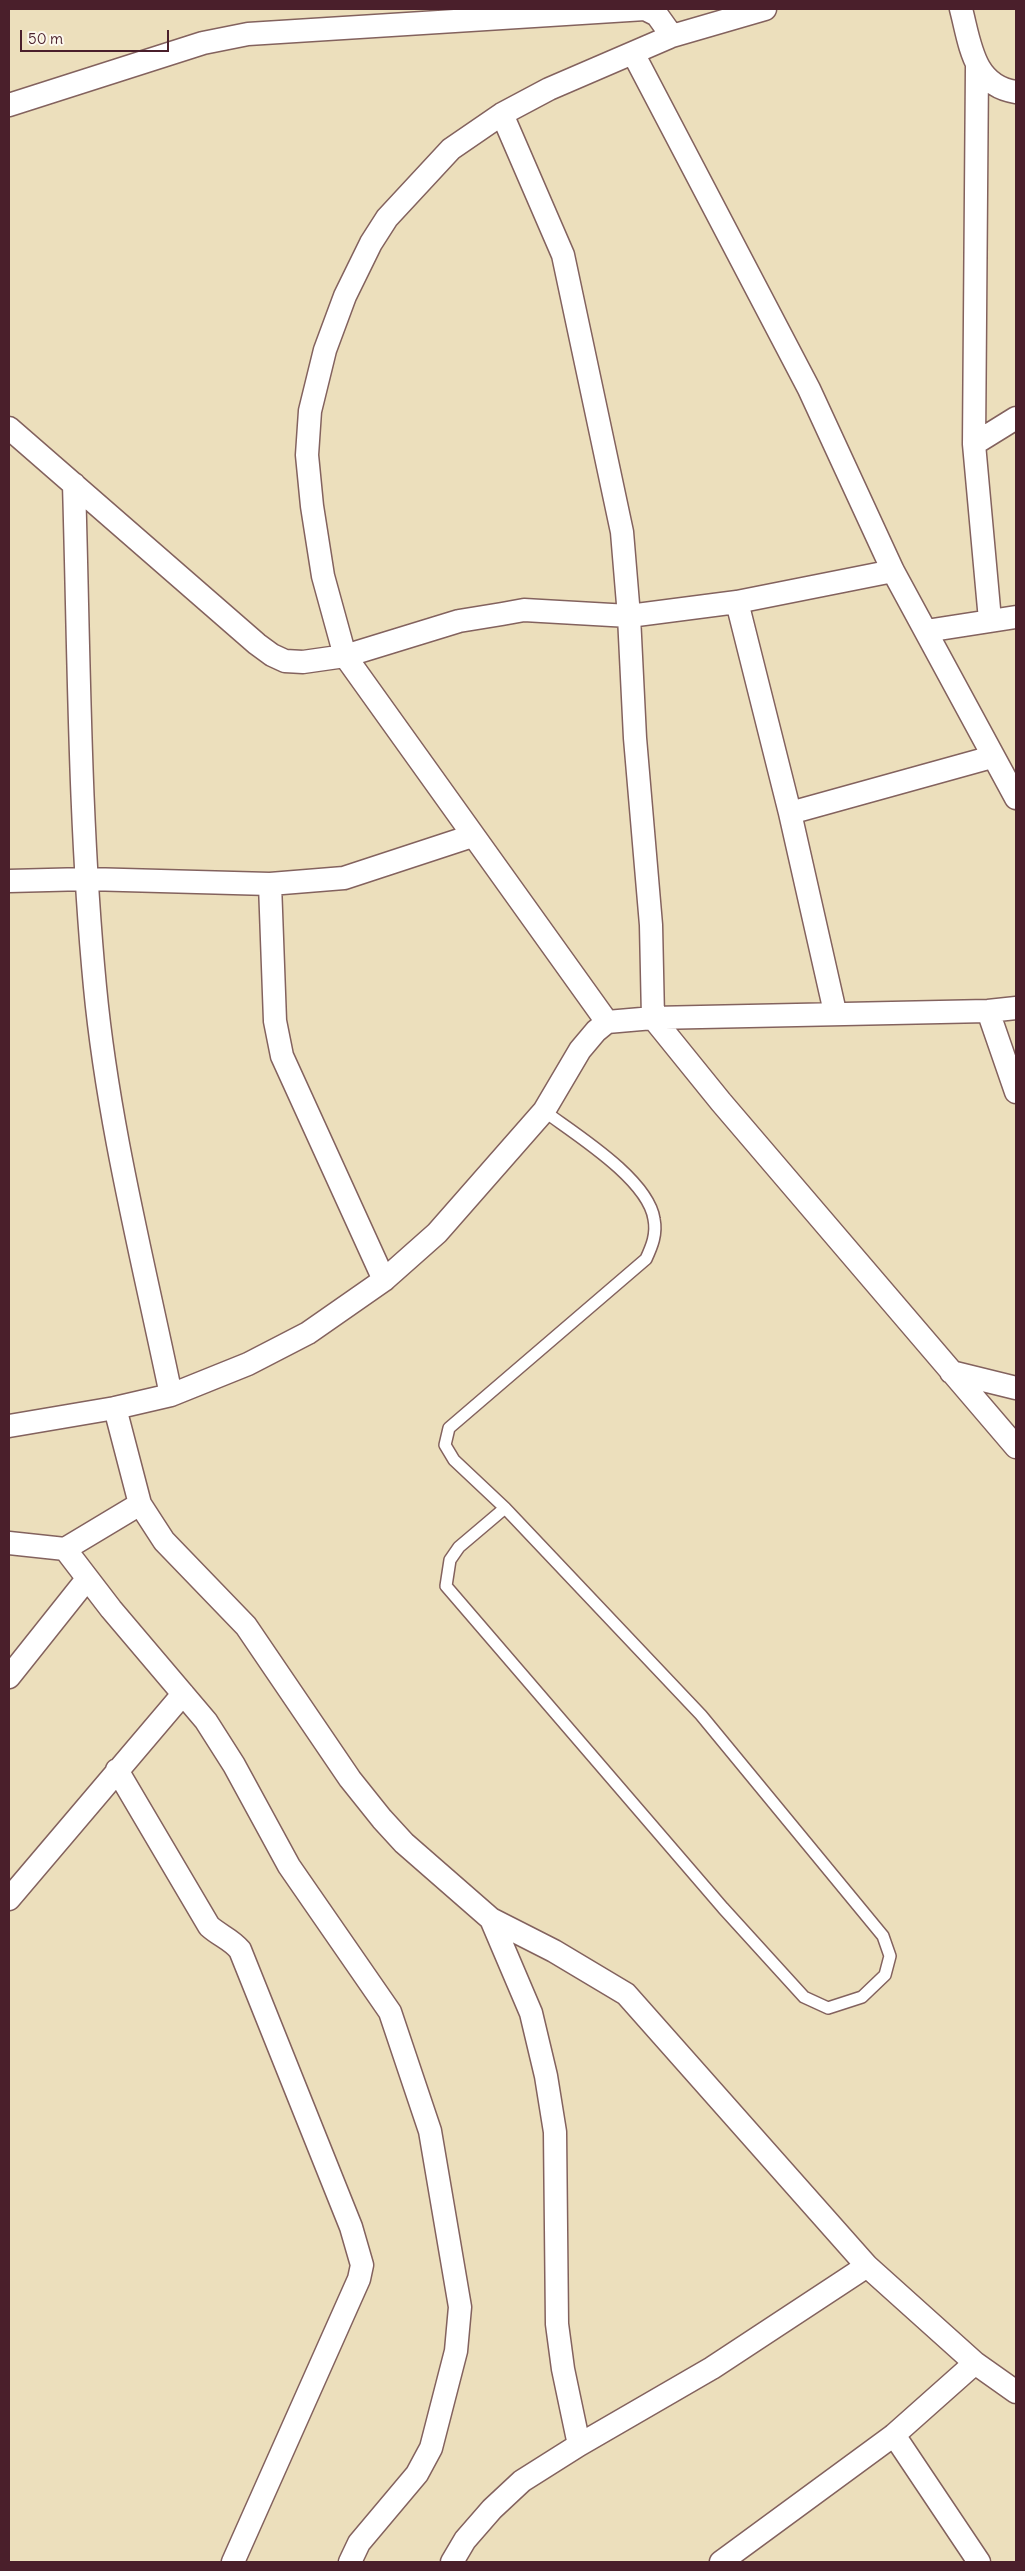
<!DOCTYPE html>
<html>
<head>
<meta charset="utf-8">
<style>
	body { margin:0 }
	#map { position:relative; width:1025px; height:2571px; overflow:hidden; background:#ecdfbc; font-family:Delius,sans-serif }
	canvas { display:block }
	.frame { position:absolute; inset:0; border:10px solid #4a1f2b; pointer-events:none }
	.scale { position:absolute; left:20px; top:30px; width:149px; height:22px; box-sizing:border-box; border:2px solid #4a1f2b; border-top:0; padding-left:6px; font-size:15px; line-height:18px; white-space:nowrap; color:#4a1f2b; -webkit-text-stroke:4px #fbf7ec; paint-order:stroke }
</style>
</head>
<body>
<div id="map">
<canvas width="1025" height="2571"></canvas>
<div class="frame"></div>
<div class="scale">50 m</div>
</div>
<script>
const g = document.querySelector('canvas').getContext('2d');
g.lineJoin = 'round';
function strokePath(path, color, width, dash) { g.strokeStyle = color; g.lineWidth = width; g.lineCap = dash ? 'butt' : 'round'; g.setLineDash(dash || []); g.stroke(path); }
const service = new Path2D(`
	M505,1508L459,1547L450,1560L446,1586L723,1908L804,1997L828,2008L862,1997L885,1975L890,1956L883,1936L701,1715L505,1508L454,1460L445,1445L449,1428L646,1259C652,1246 657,1234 654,1219C648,1179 575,1134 544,1111`);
const minor = new Path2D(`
	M961,9C970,43 973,86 1016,92
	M633,53L809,389L893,571L1016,798
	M977,67L974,444L990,620
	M9,105L203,43L248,34L645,9L657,15L672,36
	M502,114L563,255L622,532L629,616L635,738L651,925L653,1018L721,1102L1016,1447
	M9,428L257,644L272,655L285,661L303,662L345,656L459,621L502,614L524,610L629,616L737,602L893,571
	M974,444L1016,418
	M74,484C79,652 79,820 95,987C108,1124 143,1260 171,1395
	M737,602L790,813L835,1012
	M926,631L1016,617
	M790,813L992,757
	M9,881L87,879L270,884L344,878L472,836
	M270,884L275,1021L282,1056L384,1280
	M988,1011L1016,1092
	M607,1022L345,656L323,576L312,506L307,455L310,411L325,350L345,296L371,243L387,218L451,149L502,114L549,89L672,36L765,9
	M951,1372L1016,1388
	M115,1408L140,1504L164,1541L246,1626L350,1779L382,1819L404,1843L491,1919L554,1951L626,1994L867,2266L975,2363L1016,2392
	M9,1426L115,1408L171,1395L248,1364L308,1333L384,1280L437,1233L544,1111L580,1050L596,1031L607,1022L653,1018L988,1011L1016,1008
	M9,1543L65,1549L140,1504
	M65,1549L111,1609L206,1721L234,1765L289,1866L390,2012L430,2131L460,2307L456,2351L431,2448L417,2474L359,2543L350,2562
	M9,1677L87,1579
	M117,1770L209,1926C220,1936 231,1939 240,1950L351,2227L362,2265L359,2279L233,2562
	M9,1899L183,1694
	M491,1919L531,2013L546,2076L555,2132L557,2324L563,2369L579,2445
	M894,2435L979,2562
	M452,2562L465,2540L492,2509L522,2481L579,2445L712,2368L867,2266
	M721,2562L894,2435L975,2363`);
strokePath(service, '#83625e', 14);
strokePath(minor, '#83625e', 25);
strokePath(service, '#fff', 11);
strokePath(minor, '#fff', 22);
</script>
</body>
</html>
